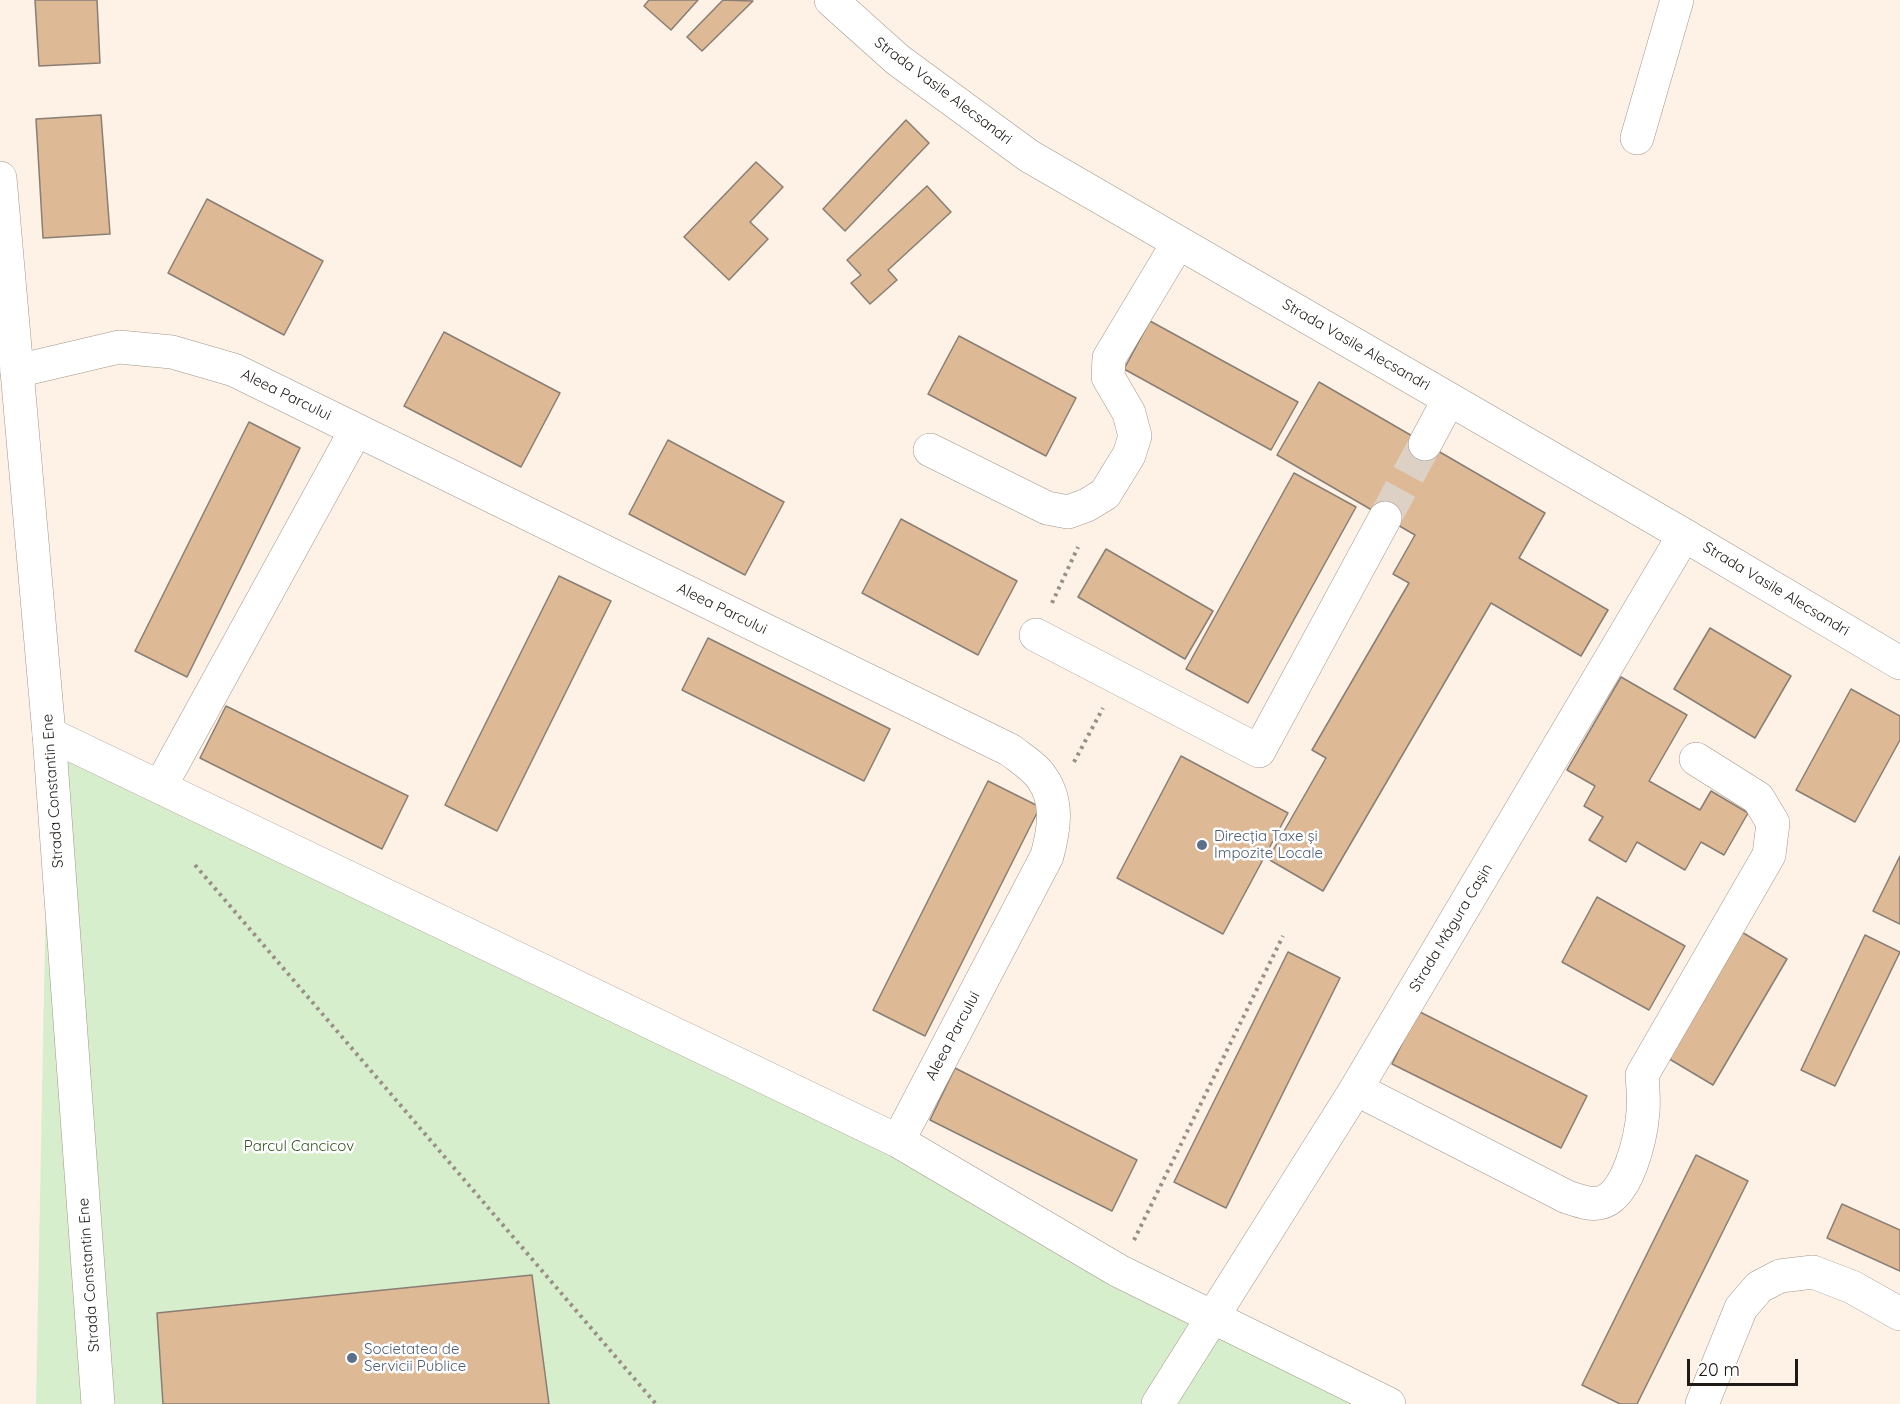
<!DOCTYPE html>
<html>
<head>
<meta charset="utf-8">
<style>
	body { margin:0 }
	#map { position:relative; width:1900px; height:1404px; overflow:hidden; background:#fef1e5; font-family:Quicksand,sans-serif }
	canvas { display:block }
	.scale { position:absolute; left:1687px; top:1359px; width:111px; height:27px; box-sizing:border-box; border:3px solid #1f1a16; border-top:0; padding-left:8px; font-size:18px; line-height:21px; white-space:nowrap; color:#1f1a16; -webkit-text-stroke:4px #fff; paint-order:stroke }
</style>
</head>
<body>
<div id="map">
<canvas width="1900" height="1404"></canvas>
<div class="scale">20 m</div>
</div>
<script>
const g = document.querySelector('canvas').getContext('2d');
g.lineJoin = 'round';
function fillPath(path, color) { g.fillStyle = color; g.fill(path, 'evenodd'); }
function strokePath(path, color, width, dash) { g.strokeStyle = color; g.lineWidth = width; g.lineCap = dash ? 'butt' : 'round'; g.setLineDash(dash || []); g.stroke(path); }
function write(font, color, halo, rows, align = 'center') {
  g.font = font + ' Quicksand,sans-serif'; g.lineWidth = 5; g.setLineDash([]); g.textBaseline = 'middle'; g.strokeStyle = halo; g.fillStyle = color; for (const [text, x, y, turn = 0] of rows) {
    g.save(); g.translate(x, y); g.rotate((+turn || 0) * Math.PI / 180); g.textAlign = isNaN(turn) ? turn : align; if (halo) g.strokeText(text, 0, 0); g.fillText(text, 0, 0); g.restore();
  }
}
fillPath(new Path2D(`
	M49,734L1396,1404H36Z`), '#d7eecc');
const building = new Path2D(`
	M35,0H97L100,63L39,66Z
	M649,0H698L671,30L644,6Z
	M723,0L753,1L702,51L687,37Z
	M101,115L110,234L43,238L36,119Z
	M906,120L929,143L845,231L823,209Z
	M756,162L783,187L750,222L768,239L729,280L684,237Z
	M927,186L951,212L888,270L897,280L870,304L851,283L861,275L847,260Z
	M207,199L323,261L284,335L168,273Z
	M1150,321L1298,402L1271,450L1124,369Z
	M444,332L560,393L521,467L404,406Z
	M959,336L1076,398L1046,456L928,394Z
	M1319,382L1545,513L1519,558L1608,610L1581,656L1491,603L1323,891L1268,859L1326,758L1312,750L1409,583L1393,574L1415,535L1277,455Z
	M249,422L300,448L187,677L135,651Z
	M668,440L784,502L745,575L629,514Z
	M1294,473L1356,507L1248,703L1186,669Z
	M901,519L1017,581L978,655L862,593Z
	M1106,549L1213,611L1185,659L1078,597Z
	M559,576L611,601L497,831L445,805Z
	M1710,628L1791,676L1755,738L1674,689Z
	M708,638L890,729L864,781L682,690Z
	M1621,677L1687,715L1649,781L1700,810L1711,791L1748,813L1724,855L1701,842L1685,870L1637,842L1626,862L1589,840L1603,817L1584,806L1595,786L1567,770Z
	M1851,689L1900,716V740L1855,822L1796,790Z
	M226,706L408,796L382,849L200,758Z
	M1181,756L1288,813L1223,934L1117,878Z
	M988,781L1040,807L925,1036L873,1010Z
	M1900,856V924L1873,911Z
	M1597,897L1685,946L1649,1010L1562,962Z
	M1740,931L1787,959L1713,1085L1666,1057Z
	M1865,935L1900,952L1835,1086L1801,1070Z
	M1288,952L1340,978L1226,1208L1174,1182Z
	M1418,1011L1587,1096L1561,1148L1392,1064Z
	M955,1068L1137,1160L1112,1211L930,1120Z
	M1696,1155L1748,1181L1637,1404H1620L1582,1385Z
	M1842,1204L1900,1230V1271L1827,1238Z
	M532,1275L549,1404H163L157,1313Z`);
fillPath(building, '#deb996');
strokePath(building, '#897e74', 1.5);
strokePath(new Path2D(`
	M1385,518L1425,444`), '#ddd1c6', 33, [33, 16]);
const minor = new Path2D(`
	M831,0L898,60L1029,156L1684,535L1900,663
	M1637,138L1677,0
	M17,371L119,347L172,352L234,370L1010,750C1020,758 1035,767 1042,778C1059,802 1054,830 1047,856L898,1141
	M1425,444L1449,399
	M930,450L1047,508L1068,512L1087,505L1105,494L1129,455L1135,436L1129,413L1108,377L1109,358L1178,243
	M1036,635L1259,751L1385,518
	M49,734L898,1141L1119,1271L1389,1404
	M160,787L356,430
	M1356,1089L1567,1197C1577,1200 1588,1205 1599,1203C1628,1198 1641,1137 1643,1112C1644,1100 1643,1087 1642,1075L1769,855L1773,823L1758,798L1696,759
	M1158,1404L1356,1089L1684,535
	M1702,1404L1741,1308L1759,1287L1780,1276L1813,1272L1852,1287L1900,1314`);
const major = new Path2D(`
	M0,178L49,734L98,1404`);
strokePath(minor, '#a2968b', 34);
strokePath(major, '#a2968b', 34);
strokePath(new Path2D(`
	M1052,603L1078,547
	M1074,762L1103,708
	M195,865L656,1404
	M1134,1240L1283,936`), '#998f87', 4, [3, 4.5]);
strokePath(minor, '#fff', 33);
strokePath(major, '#fff', 33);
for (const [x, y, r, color] of [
	[1202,845,6,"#5c6f8a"],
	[352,1358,6,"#5c6f8a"]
]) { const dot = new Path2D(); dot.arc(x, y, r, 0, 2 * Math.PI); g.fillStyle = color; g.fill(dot); strokePath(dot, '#fff', 2); }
write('15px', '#1f1a16', '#fff', [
	["Strada Vasile Alecsandri",943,91,37],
	["Strada Vasile Alecsandri",1356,345,30],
	["Aleea Parcului",286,395,26],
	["Strada Vasile Alecsandri",1776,589,31],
	["Aleea Parcului",722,609,26],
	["Strada Constantin Ene",53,791,-94],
	["Strada Măgura Cașin",1451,928,-59],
	["Aleea Parcului",953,1036,-62],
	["Strada Constantin Ene",89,1275,-94]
]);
write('15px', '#4e5e75', '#fff', [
	["Direcția Taxe și",1214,836],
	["Impozite Locale",1214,853],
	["Societatea de",364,1349],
	["Servicii Publice",364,1366]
], 'left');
write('15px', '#33561e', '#fff', [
	["Parcul Cancicov",299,1146]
]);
</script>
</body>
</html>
